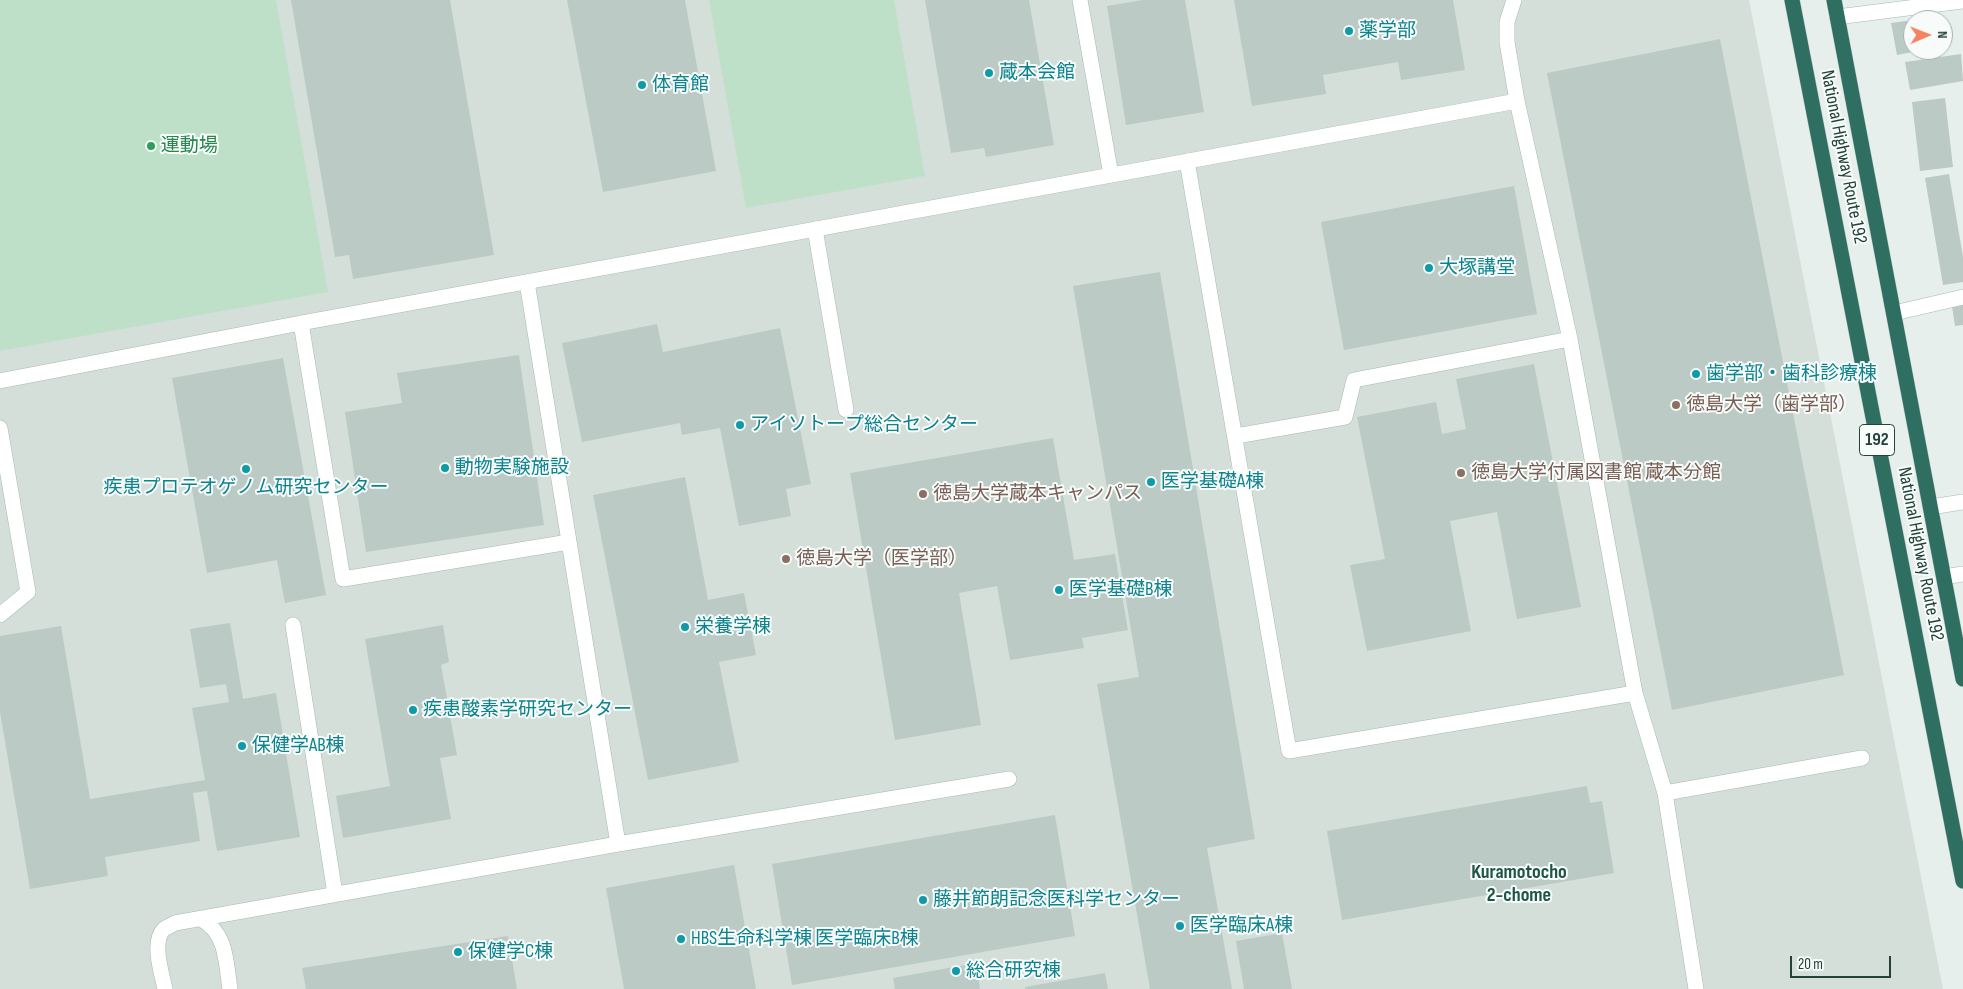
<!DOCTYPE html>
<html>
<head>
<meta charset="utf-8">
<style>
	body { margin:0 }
	#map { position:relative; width:1963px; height:989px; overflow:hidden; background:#e6efeb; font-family:"Sofia Sans Condensed",sans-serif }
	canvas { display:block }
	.north { position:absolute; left:1903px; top:10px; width:50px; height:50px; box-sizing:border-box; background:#f7fbf9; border:1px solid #a3b1ad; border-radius:50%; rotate:89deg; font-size:14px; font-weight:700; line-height:20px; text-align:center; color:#24423a }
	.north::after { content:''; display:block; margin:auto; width:18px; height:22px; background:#f4845f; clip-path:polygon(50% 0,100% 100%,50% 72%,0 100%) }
	.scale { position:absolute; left:1790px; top:956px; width:101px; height:22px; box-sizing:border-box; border:2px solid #24423a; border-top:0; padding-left:6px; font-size:15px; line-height:18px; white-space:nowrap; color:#24423a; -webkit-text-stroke:4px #f7fbf9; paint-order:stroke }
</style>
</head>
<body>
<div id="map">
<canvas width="1963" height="989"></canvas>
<div class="north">N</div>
<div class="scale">20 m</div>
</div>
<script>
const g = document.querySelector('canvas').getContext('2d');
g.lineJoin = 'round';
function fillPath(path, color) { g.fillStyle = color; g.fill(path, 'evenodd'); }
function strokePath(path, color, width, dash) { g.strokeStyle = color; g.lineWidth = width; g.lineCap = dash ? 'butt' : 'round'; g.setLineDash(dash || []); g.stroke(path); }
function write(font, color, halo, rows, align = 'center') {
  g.font = font + ' "Sofia Sans Condensed","Noto Sans JP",sans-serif'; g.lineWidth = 4; g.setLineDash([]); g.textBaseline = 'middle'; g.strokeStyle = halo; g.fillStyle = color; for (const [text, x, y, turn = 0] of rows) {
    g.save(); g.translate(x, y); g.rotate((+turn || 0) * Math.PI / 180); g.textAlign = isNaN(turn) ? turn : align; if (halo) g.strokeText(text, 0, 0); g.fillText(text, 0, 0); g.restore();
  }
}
fillPath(new Path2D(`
	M0,0H1749L1943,989H0Z`), '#d4dfda');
fillPath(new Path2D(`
	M0,0H276L328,292L0,351Z
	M709,0H894L925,176L746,208Z`), '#bfe0c8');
fillPath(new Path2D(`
	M291,0H450L494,255L353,279L349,255L335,257Z
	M567,0H685L716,171L603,192Z
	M925,0H1029L1054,145L986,157L984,148L951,153Z
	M1143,0H1185L1204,112L1126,125L1107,6Z
	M1234,0H1453L1465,70L1401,80L1398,62L1323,75L1326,94L1252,106Z
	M1913,20V50L1918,51L1897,55L1891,23Z
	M1720,39L1844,675L1672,710L1547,73Z
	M1961,54L1963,81L1910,90L1905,62Z
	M1945,98L1953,167L1920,171L1912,102Z
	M1949,174L1963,257V282L1943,285L1925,178Z
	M1514,186L1537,314L1344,350L1321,222Z
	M1160,272L1255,839L1207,848L1232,989H1150L1097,684L1139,677L1073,286Z
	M1963,305V325L1955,326L1952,306Z
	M657,324L663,352L780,328L811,484L786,489L791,516L739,526L720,428L682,435L680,423L582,442L562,343Z
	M519,355L544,525L366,552L345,412L402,403L397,373Z
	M283,358L326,595L285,603L277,560L207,573L172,378Z
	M1534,364L1581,607L1517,619L1497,512L1450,521L1471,631L1367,651L1350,565L1385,559L1357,417L1436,402L1442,434L1466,429L1456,379Z
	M1053,438L1074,560L1115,554L1128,630L1082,638L1084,648L1010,660L997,586L959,593L981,725L895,740L850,473Z
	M685,477L708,600L744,593L756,655L719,662L739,762L648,780L593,495Z
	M230,623L243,699L276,693L300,837L217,851L207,791L193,793L200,841L105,857L108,876L30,889L0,712V636L61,626L90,799L205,780L192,708L229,702L226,684L200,688L190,629Z
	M443,625L449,662L441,665L457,755L440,758L451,819L343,838L336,796L390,786L365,639Z
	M1587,786L1590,803L1602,801L1614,873L1342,920L1327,831Z
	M1055,815L1075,936L792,985L772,864Z
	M734,865L756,989H624L606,888Z
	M1282,933L1292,989H1244L1236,941Z
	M508,936L517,989H306L302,968Z
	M976,963L980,989H895L893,978Z
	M1105,973L1108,989H1025V987Z`), '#bbcac4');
const minor = new Path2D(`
	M1080,0L1111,175
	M1514,0L1507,22V42L1517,101L1570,339L1635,693L1665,793L1696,989
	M1837,17L1963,1
	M1187,161L1289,751L1635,693
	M815,229L846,410
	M527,282L618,844
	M1894,313L1963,297
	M301,323L343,579L569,542
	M0,381L301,323L1517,101
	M0,428L28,592L0,615
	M1236,436L1345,417L1354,380L1570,339
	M1931,507L1963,502
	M1944,577L1963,574
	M293,625L335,894
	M1665,793L1862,758
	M201,919C227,933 226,963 230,989
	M165,989C162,974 151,942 164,929C167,927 172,925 175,923L618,844L1009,779`);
const highway = new Path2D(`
	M1792,0L1963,881
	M1834,0L1963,679`);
strokePath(minor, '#a8b8b2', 16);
strokePath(highway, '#c2cac8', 16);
strokePath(minor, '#fff', 15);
strokePath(highway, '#2f6f62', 15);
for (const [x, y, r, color] of [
	[1349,31,5,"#0f9aa8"],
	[989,73,5,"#0f9aa8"],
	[642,85,5,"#0f9aa8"],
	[151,146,5,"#2e9e5b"],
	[1429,268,5,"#0f9aa8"],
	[1696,374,5,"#0f9aa8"],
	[1676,405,5,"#8d6e63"],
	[740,425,5,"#0f9aa8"],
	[445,468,5,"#0f9aa8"],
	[246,469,5,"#0f9aa8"],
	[1461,473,5,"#8d6e63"],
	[1151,482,5,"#0f9aa8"],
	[923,494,5,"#8d6e63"],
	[786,559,5,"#8d6e63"],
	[1059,590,5,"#0f9aa8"],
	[685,627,5,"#0f9aa8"],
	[413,710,5,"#0f9aa8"],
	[242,746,5,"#0f9aa8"],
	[923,900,5,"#0f9aa8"],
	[1180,926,5,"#0f9aa8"],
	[681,939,5,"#0f9aa8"],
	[458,952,5,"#0f9aa8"],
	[956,971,5,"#0f9aa8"]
]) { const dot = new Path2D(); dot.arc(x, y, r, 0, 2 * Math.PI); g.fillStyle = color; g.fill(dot); strokePath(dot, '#f7fbf9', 2); }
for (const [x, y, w] of [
	[1877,440,35]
]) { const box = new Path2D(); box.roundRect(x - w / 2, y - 15.5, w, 31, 4); g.fillStyle = '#f7fbf9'; g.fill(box); strokePath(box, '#24423a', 1); }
write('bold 18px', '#24423a', null, [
	["192",1877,440]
]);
write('19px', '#0d838f', '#f7fbf9', [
	["薬学部",1359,31],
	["蔵本会館",999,73],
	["体育館",652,85],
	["大塚講堂",1439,268],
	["歯学部・歯科診療棟",1706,374],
	["アイソトープ総合センター",750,425],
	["動物実験施設",455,468],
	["医学基礎A棟",1161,482],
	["疾患プロテオゲノム研究センター",246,488,"center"],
	["医学基礎B棟",1069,590],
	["栄養学棟",695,627],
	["疾患酸素学研究センター",423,710],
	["保健学AB棟",252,746],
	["藤井節朗記念医科学センター",933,900],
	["医学臨床A棟",1190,926],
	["HBS生命科学棟 医学臨床B棟",691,939],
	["保健学C棟",468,952],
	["総合研究棟",966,971]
], 'left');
write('19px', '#27864d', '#f7fbf9', [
	["運動場",161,146]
], 'left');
write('19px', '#24423a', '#f7fbf9', [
	["National Highway Route 192",1843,157,79],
	["National Highway Route 192",1920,554,79]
]);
write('19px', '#785e54', '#f7fbf9', [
	["徳島大学（歯学部）",1686,405],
	["徳島大学付属図書館 蔵本分館",1471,473],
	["徳島大学蔵本キャンパス",933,494],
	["徳島大学（医学部）",796,559]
], 'left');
write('bold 20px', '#1f5548', '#f7fbf9', [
	["Kuramotocho",1519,873],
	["2-chome",1519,896]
]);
</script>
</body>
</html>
